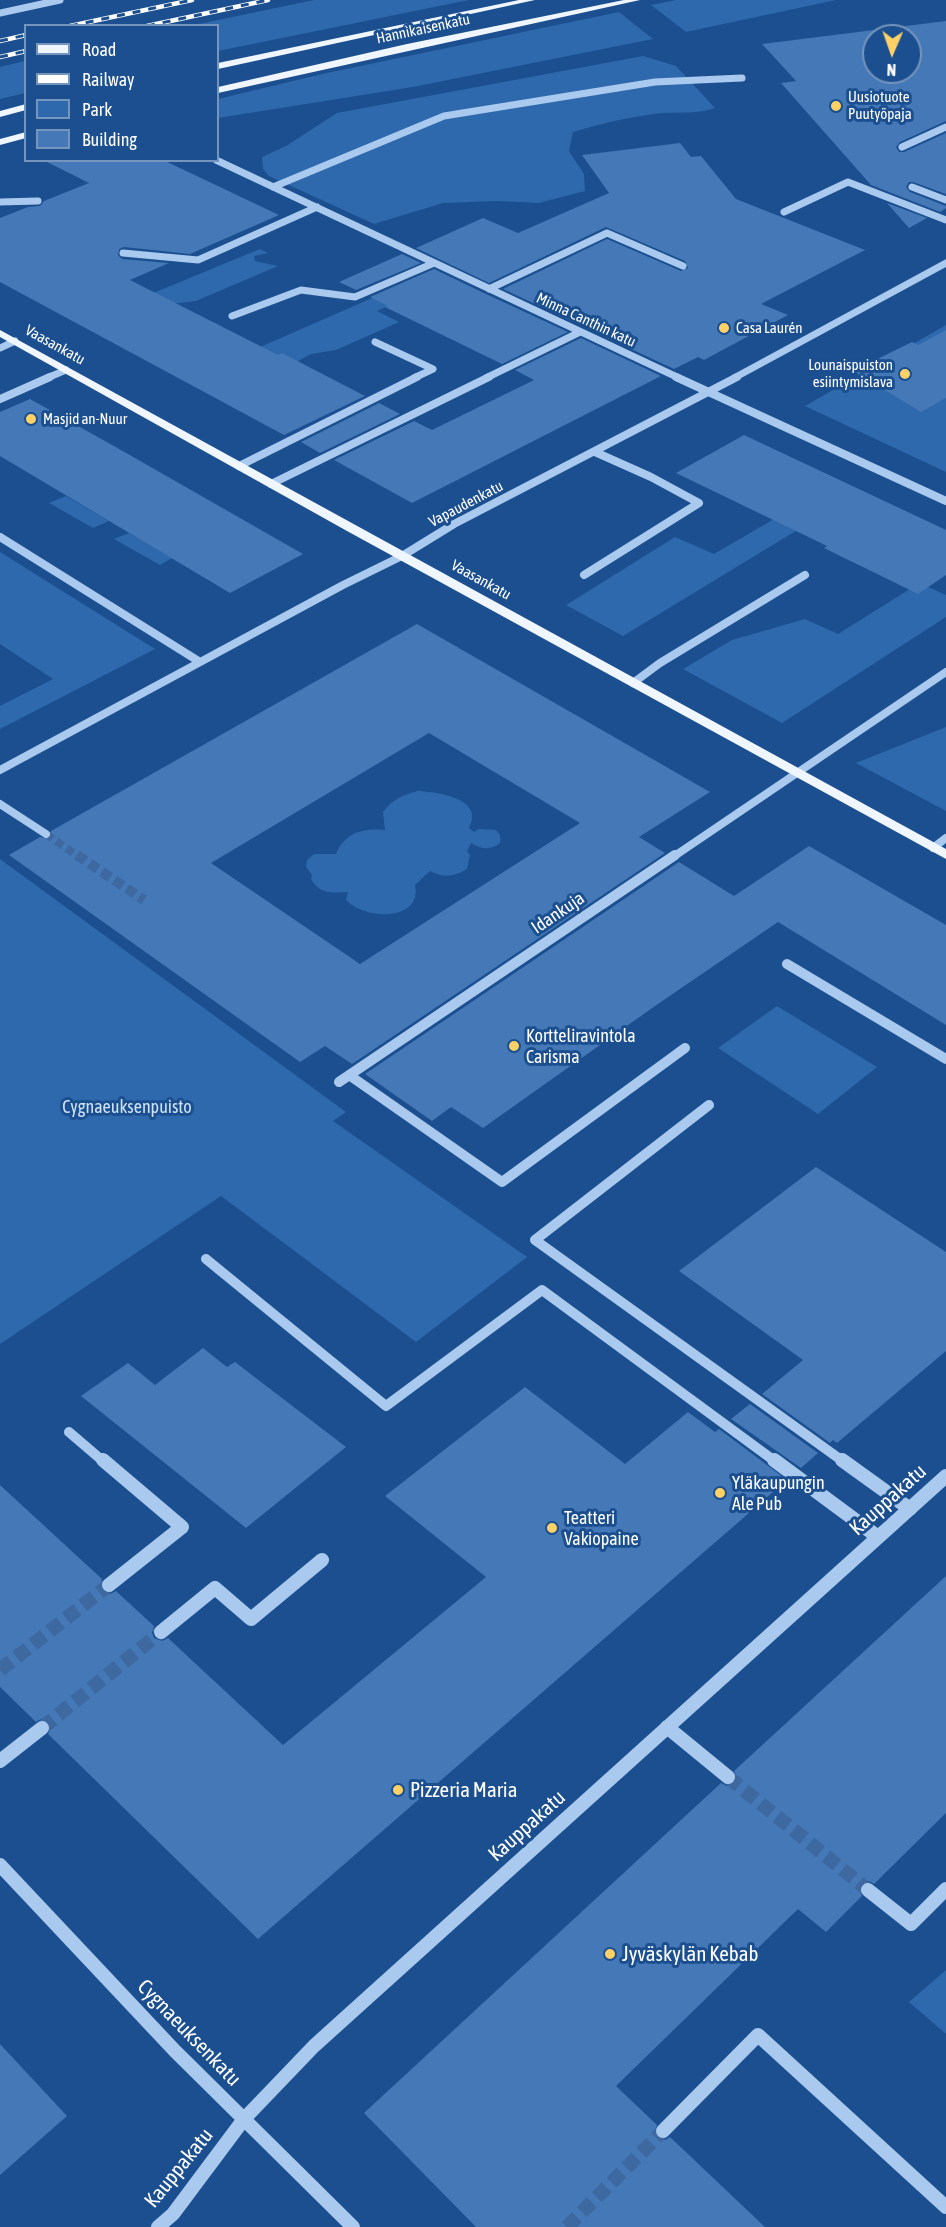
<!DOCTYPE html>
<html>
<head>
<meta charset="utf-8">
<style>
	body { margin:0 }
	#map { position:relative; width:946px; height:2227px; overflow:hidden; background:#1b4f8f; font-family:"Asap Condensed",sans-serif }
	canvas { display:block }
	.legend { position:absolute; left:24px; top:24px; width:195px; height:138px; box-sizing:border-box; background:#1b4f8f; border:2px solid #7695bc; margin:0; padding:8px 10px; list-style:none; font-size:18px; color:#fff }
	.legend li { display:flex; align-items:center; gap:12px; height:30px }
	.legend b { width:30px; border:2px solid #7695bc }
	.north { position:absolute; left:862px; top:24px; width:60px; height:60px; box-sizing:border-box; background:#1b4f8f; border:2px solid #7695bc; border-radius:50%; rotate:182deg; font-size:16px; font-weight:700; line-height:24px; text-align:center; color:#fff }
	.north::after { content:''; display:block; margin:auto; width:21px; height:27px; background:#ffd166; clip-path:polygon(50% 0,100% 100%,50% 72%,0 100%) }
</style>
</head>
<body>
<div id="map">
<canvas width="946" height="2227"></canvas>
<ul class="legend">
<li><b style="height:8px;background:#f0f6ff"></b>Road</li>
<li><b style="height:8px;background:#fff"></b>Railway</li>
<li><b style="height:16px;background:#2e69ad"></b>Park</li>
<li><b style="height:16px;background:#4478b7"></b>Building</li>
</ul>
<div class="north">N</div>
</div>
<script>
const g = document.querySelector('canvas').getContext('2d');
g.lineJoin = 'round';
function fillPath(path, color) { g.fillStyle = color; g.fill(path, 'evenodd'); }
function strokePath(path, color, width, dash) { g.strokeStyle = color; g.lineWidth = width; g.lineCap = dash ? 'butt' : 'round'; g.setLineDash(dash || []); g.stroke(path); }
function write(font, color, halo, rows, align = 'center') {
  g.font = font + ' "Asap Condensed",sans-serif'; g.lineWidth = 6; g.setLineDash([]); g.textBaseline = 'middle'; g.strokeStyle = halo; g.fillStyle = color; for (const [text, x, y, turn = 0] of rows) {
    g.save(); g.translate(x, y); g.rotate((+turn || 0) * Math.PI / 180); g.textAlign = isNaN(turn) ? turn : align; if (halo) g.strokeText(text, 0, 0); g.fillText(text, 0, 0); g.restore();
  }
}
fillPath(new Path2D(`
	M314,0H469L218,51V26L194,25Z
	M676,0H836L686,32L651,5Z
	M619,12L653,39L413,87L218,118V99L322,74Z
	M643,56L676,66L715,108C696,114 684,112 664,113C633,116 603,123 573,132L569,151L584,174L585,191L539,203L497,201L443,203L374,224L269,176L263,169L262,157L286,146L337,113Z
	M25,61V93L0,99V67Z
	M260,249L268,253L254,256L255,261L278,266L196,301L164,305L146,296Z
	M395,288L415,294L377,311L399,322L336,350L311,354L291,365L258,348Z
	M946,325V472L805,406Z
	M66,496L109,521L93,528L49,503Z
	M781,515L804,526L623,636L566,605L675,537L714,554Z
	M129,533L172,558L160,565L114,539Z
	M0,553V552L155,649L0,729V706L53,679L0,644Z
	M928,587L946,595V617L782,723L683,669L732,640L805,619L838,634L910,589Z
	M946,727V811L856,763Z
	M418,791C437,792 485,798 469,828L474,832L479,829L496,830L500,835V843C490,851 481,849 471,843L467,851L470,855L467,869C454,877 443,878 430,871L415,885C423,921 366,921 346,900L348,892C332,893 319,894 311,879L312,875L306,867L307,860L314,854H336C345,832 364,828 385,830L383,812C393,799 402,795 418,791Z
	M0,859L346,1112L333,1121L527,1257L416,1342L221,1196L0,1344Z
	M777,1006L877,1067L818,1114L718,1048Z
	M946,1970V2034L909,2002Z`), '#2e69ad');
fillPath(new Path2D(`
	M946,21V121L900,142L896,147L899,152H904L946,133V194L913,182H909L906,187L910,192L946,206V208L940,212L871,185L781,83L796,81L762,44ZM874,36H910V72H874Z
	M680,143L691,157L701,156L736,199L865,250L761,304L788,315L704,360L698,357L674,369L503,289L607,239L681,271L688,268L685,261L606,227L489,283L416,248L483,218L518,233L609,193L582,155Z
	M43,160H163L279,215L190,254L124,247L119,249L118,255L122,259L169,263L130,280L278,355L282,353L365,396L284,435L0,282V218L28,207L40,206L44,201L89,183Z
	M887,203L927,218L909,228Z
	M402,254L421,263L356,290L339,282Z
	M434,269L486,294L568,332L502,364L385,307L388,306L370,297Z
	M946,330V398L921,412L853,371L912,342L918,345Z
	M581,338L661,376L412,503L334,460L414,421L432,430L534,380L515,370Z
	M30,399L121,450L303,554L230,593L0,456V412Z
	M379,403L400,414L320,453L301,442Z
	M744,435L946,530V575L918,594L824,548L827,546L676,473Z
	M417,624L710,792L639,837L665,853L352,1064L325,1046L300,1062L9,855L40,837L49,839L51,831ZM429,733L580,823L360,964L211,863Z
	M809,846L946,925V1025L778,922L655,1006L483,1128L451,1107L432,1121L365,1074L679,862L734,896Z
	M816,1167L946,1252V1351L837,1443L833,1440L830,1443L762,1394L803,1360L679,1271Z
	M203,1348L227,1367L235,1362L346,1447L246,1528L81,1396L128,1363L155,1385Z
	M525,1387L625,1464L688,1412L715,1432L719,1429L787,1480L258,1939L48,1734L51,1727L49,1722L41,1719L36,1722L0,1687V1485L102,1579L100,1586L102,1591L110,1594L116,1591L154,1626L152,1633L154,1638L162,1641L168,1638L283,1745L486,1577L385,1496Z
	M750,1404L818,1453L801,1468L731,1419Z
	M946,1576V1813L874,1884L869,1881L861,1884L859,1889L862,1896L826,1932L798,1909L616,2086L657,2125L654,2133L657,2138L665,2140L670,2137L765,2227H476L364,2113L721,1783L727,1786L735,1783L737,1778L734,1771Z
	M0,2044L67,2116L0,2175Z`), '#4478b7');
strokePath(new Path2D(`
	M46,834L79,857`), '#3d69a0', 8, [8, 4.5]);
strokePath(new Path2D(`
	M77,855L144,900`), '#3d69a0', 10, [10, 5]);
strokePath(new Path2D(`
	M0,1670L109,1585
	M42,1728L161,1632
	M728,1777L868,1890
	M567,2227L663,2131`), '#3d69a0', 14, [14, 7]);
strokePath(new Path2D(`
	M0,13L60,0
	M902,147L946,127
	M216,160L679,378
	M273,187L444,116L655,82L742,78
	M912,187L946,200
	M0,202L38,201
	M784,212L848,182L946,220
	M123,253L198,260L317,207
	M489,289L607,233L683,266
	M232,316L301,290L355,297L434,263
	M375,342L433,369L414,378
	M0,348L15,341
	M47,378L66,370
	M486,378L580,332
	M734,378L946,263`), '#a9c9ee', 7);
strokePath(new Path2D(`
	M676,377L946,501
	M0,399L50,377
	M239,466L417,377
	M271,484L489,377
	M0,537L200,662
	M584,575L699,503L651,477L595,452
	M633,683L660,663L805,575
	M0,770L343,585L402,556L454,524L737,377
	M0,804L46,834
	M933,848L946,838
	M673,857L946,672`), '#a9c9ee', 8);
strokePath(new Path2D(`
	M787,964L946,1059
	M349,1075L502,1182L685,1048
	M339,1082L675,855
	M709,1105L535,1240L844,1462
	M206,1259L386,1406L542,1290L776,1462
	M69,1432L104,1462`), '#a9c9ee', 10);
strokePath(new Path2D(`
	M103,1460L182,1527L109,1585
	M774,1460L878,1537
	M842,1460L910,1509
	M161,1632L215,1588L251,1619L322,1560
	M667,1727L728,1777
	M0,1761L42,1728
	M0,1865L175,2051L353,2227
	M868,1890L911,1924L946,1889
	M663,2131L758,2035L946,2207
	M158,2227L173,2214L244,2119L314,2046L946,1476`), '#a9c9ee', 14);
fillPath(new Path2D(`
	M519,0H535L218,69V63Z
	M624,0H640L218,93V87L407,44Z
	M26,104V110L0,117V111Z
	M26,132V138L0,145V139Z
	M0,330L946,849V859L347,531L0,337Z`), '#f0f6ff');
const rail = new Path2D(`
	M70,26L192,0
	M147,26L268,0
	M0,41L26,35
	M0,57L26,51`);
strokePath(rail, '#fff', 4.5);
strokePath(rail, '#1b4f8f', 3, [8]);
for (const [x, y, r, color] of [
	[836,106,6,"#ffd166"],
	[724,328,6,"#ffd166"],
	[905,374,6,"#ffd166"],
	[31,419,6,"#ffd166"],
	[514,1046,6,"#ffd166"],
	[720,1493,6,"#ffd166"],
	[552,1528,6,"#ffd166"],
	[398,1790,6,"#ffd166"],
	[610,1954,6,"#ffd166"]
]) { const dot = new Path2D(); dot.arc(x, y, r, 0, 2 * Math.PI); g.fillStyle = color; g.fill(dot); strokePath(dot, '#1b4f8f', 2); }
write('15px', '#fff', '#1b4f8f', [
	["Hannikaisenkatu",423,29,-12],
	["Minna Canthin katu",586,320,25],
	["Vaasankatu",55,345,29],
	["Vapaudenkatu",466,504,-28],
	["Vaasankatu",481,580,29]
]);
write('15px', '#fff', '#1b4f8f', [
	["Uusiotuote",848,97],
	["Puutyöpaja",848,114],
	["Casa Laurén",736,328],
	["Lounaispuiston",893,365,"right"],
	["esiintymislava",893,382,"right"],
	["Masjid an-Nuur",43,419]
], 'left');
write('18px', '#fff', '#1b4f8f', [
	["Idankuja",558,913,-34]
]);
write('18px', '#fff', '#1b4f8f', [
	["Kortteliravintola",526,1036],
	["Carisma",526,1057],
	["Yläkaupungin",732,1483],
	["Ale Pub",732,1504],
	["Teatteri",564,1518],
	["Vakiopaine",564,1539]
], 'left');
write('18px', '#cfe3fa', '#1b4f8f', [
	["Cygnaeuksenpuisto",127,1107]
]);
write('21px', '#fff', '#1b4f8f', [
	["Kauppakatu",888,1500,-42],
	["Kauppakatu",527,1826,-42],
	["Cygnaeuksenkatu",189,2033,46],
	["Kauppakatu",179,2168,-51]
]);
write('21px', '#fff', '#1b4f8f', [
	["Pizzeria Maria",410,1790],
	["Jyväskylän Kebab",622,1954]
], 'left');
</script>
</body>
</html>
